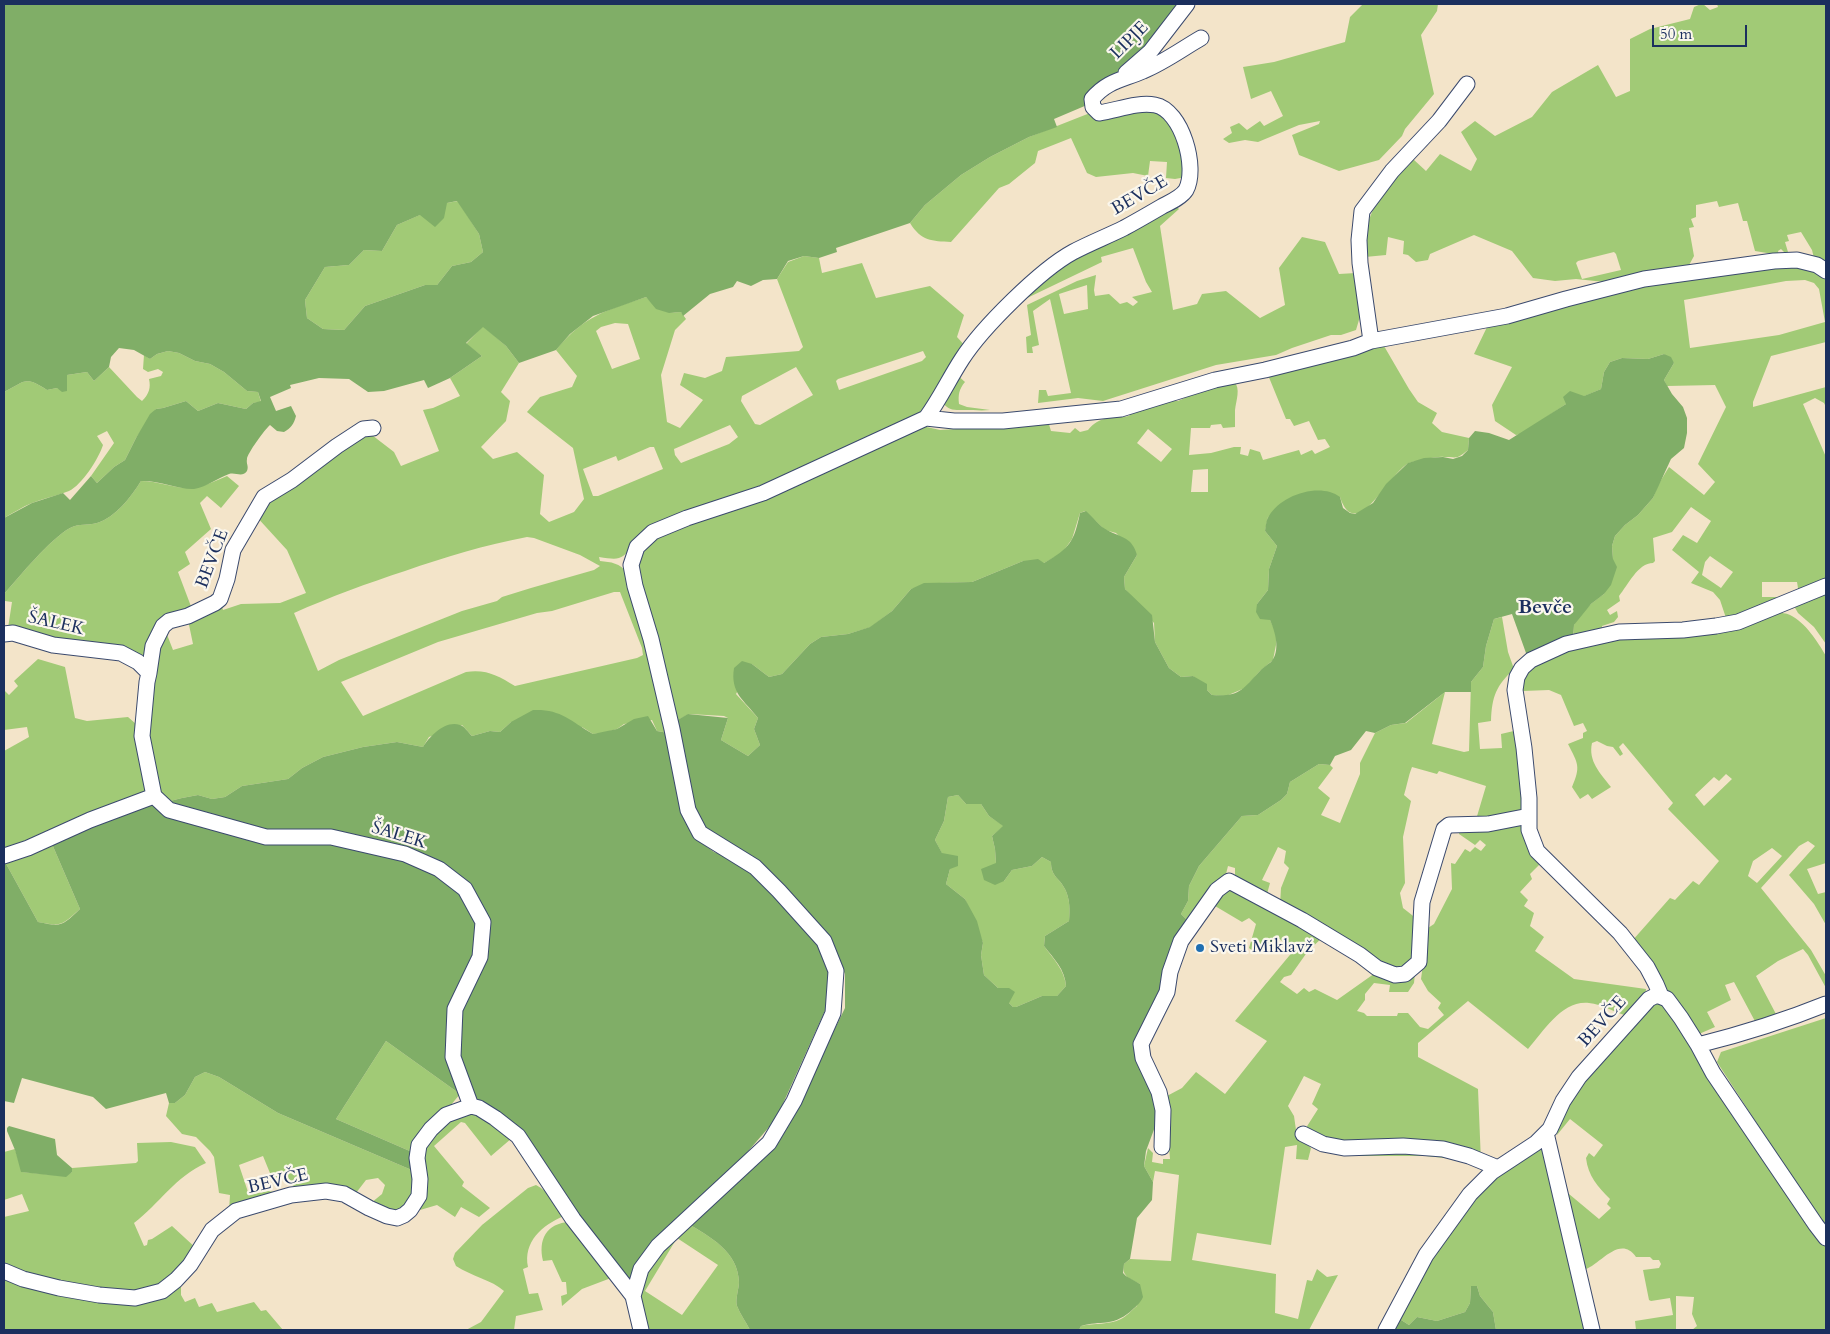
<!DOCTYPE html>
<html>
<head>
<meta charset="utf-8">
<style>
	body { margin:0 }
	#map { position:relative; width:1830px; height:1334px; overflow:hidden; background:#f3e4c9; font-family:Cardo,serif }
	canvas { display:block }
	.frame { position:absolute; inset:0; border:5px solid #1b2f5e; pointer-events:none }
	.scale { position:absolute; left:1652px; top:25px; width:95px; height:22px; box-sizing:border-box; border:2px solid #1b2f5e; border-top:0; padding-left:6px; font-size:15px; line-height:18px; white-space:nowrap; color:#1b2f5e; -webkit-text-stroke:4px #fbf7ec; paint-order:stroke }
</style>
</head>
<body>
<div id="map">
<canvas width="1830" height="1334"></canvas>
<div class="frame"></div>
<div class="scale">50 m</div>
</div>
<script>
const g = document.querySelector('canvas').getContext('2d');
g.lineJoin = 'round';
function fillPath(path, color) { g.fillStyle = color; g.fill(path, 'evenodd'); }
function strokePath(path, color, width, dash) { g.strokeStyle = color; g.lineWidth = width; g.lineCap = dash ? 'butt' : 'round'; g.setLineDash(dash || []); g.stroke(path); }
function write(font, color, halo, rows, align = 'center') {
  g.font = font + ' Cardo,serif'; g.lineWidth = 4.5; g.setLineDash([]); g.textBaseline = 'middle'; g.strokeStyle = halo; g.fillStyle = color; for (const [text, x, y, turn = 0] of rows) {
    g.save(); g.translate(x, y); g.rotate((+turn || 0) * Math.PI / 180); g.textAlign = isNaN(turn) ? turn : align; if (halo) g.strokeText(text, 0, 0); g.fillText(text, 0, 0); g.restore();
  }
}
fillPath(new Path2D(`
	M1363,4H1438L1437,11L1421,35L1434,94L1405,129L1402,136L1379,160L1339,171L1299,155L1292,135L1319,124L1320,121L1299,125L1258,142L1245,140L1229,143L1223,139L1232,133L1230,127L1239,123L1247,130L1260,121L1264,126L1283,116L1271,91L1251,99L1243,67L1274,62L1345,42L1350,17Z
	M1701,4H1703L1710,10L1718,7L1717,4H1826V262L1814,258L1812,250L1801,232L1787,235L1789,241L1785,242L1788,252L1785,253L1781,249L1778,251L1779,255L1755,251L1747,221H1743L1738,203L1719,207L1717,201L1696,205V217L1691,219L1694,227L1689,228L1694,256L1688,267L1605,282L1576,279L1555,281L1533,278L1512,251L1474,235L1430,254L1428,260L1416,262L1408,255L1403,254L1404,241L1388,237L1386,255L1365,257C1364,220 1373,203 1398,176C1403,170 1409,167 1413,159L1426,171L1440,154L1471,171L1477,159L1461,132L1475,121L1495,136L1532,117L1552,92L1598,65L1616,97L1630,91V39L1650,29L1690,19L1694,7ZM1614,252L1616,254L1621,270L1582,279L1576,263L1578,261Z
	M1158,109L1175,128L1186,177L1175,179L1166,178L1167,162L1150,161L1148,176L1133,173L1096,177L1087,173L1071,138L1038,151L1035,163L1009,184L999,188L951,242C932,241 921,241 910,223L925,205L961,175L990,157L1029,137L1090,113Z
	M458,201L479,234L483,252L471,262L452,266L437,285H425L365,306L344,330L323,329L307,318L305,300L325,267L349,265L364,250L382,251L397,225L447,203Z
	M1177,207L1179,209L1160,226L1173,310L1197,304L1202,294L1226,291L1260,318L1285,305L1279,268L1302,237L1325,242L1339,274L1356,273L1361,313L1356,330L1341,335H1331L1292,348L1276,355L1216,365L1103,401L1078,398L1038,403L1039,390H1046L1048,396L1071,393L1050,299L1033,311L1039,345L1032,347L1033,353H1027L1026,337L1031,335L1027,305L1077,281L1096,275L1094,290L1095,296L1109,294L1120,304L1127,302L1133,306L1138,302L1132,297L1152,292L1146,282L1133,248L1101,257L1102,262L1025,299L1066,262ZM1087,285L1088,309L1064,314L1059,294Z
	M804,256L819,258L822,273L862,263L876,298L930,286L964,315L957,337L967,348L927,409L634,544C621,561 619,560 599,557L600,561C611,562 620,563 627,573L668,733L657,731L652,720L624,724L617,729L603,733L593,734L582,727L511,722L500,732L490,731L472,736L462,725L429,737L423,747L397,742L363,747L323,757L302,768L288,779L242,786L225,797L212,799L198,795L182,798L162,803L146,745L155,650L166,632L173,650L193,644L188,620L221,604L223,610L241,604L280,603L306,593L287,550L255,515L266,500L368,432L394,452L401,466L439,451L423,410L433,408L460,396L450,378L482,356L466,344L483,326L506,346L519,363L501,392L510,401L506,421L481,447L493,459L517,452L544,475L540,514L549,522L574,512L584,499L573,448L527,412L540,397L572,387L577,376L556,350C585,315 605,311 646,297C658,309 664,314 681,312L686,319L675,330L661,375L667,422L680,428L703,400L680,385L684,373L705,378L722,371L726,357L799,351L803,347L777,279L788,262ZM615,323L628,324L640,359L612,369L596,331L601,327ZM923,351L926,357L922,361L839,390L836,381L838,379ZM796,367L813,395L760,425L755,424L741,401L742,396ZM730,425L738,437L729,444L681,463L675,455L674,449ZM650,447H654L663,469L598,496H593L583,469L616,456L618,461ZM527,537L534,538L580,555L600,566L594,570L531,588L502,597L497,601L462,611L339,660L318,671L294,613C330,597 368,583 405,571C445,557 485,545 527,537ZM614,592H620L642,648L643,655L637,658L515,686C498,676 487,669 466,672L363,716L341,682L438,642L537,613L552,611Z
	M1798,267L1817,272L1826,279V342L1771,356L1753,402V407L1826,387V407L1824,403L1815,398L1803,404L1826,457V583L1799,594L1797,582H1762V597H1776L1779,603L1726,618L1720,600L1713,592L1691,583L1699,572L1672,550L1683,535L1697,543L1711,521L1691,507L1672,532L1653,538L1655,561L1653,563C1638,563 1628,585 1619,596L1620,601L1607,610L1610,615L1617,611L1618,617L1614,622L1602,626V630L1573,637C1574,634 1573,628 1574,625C1579,612 1593,602 1604,594L1613,559L1612,546L1615,536L1625,525L1638,515L1653,498L1658,485L1669,467L1704,495L1715,482L1698,464L1726,407L1715,385L1667,386L1664,380L1674,363L1664,354L1648,359L1622,358L1610,362L1604,372L1601,389L1566,404L1521,434L1516,435L1495,421L1492,405L1512,367L1474,354L1488,325L1589,293L1721,272ZM1805,280L1814,283L1819,289L1825,322L1779,335L1690,348L1684,300L1786,281ZM1710,556L1733,572L1721,588L1702,575L1705,562Z
	M1384,346L1409,389L1418,402L1437,413L1432,423L1442,432L1469,438L1468,450C1456,460 1457,457 1444,457C1437,456 1416,461 1409,463C1390,471 1356,546 1340,497L1268,517L1265,531L1277,546L1269,569L1268,590L1257,604L1270,620L1276,632V645L1273,660L1260,671L1245,688L1226,696L1212,695L1193,676L1181,677L1169,668L1155,642L1154,623L1125,589L1124,577L1137,555L1116,533L1105,530L1085,511L1080,513L1072,539L1062,553L1044,563L1023,561L972,582L939,583L911,589L892,611L871,627L848,634L821,637L810,644L782,674L769,677L752,664L736,694L758,718L754,729L760,745L748,756L721,740L728,718L724,716L689,714L674,722L638,567L643,548L649,542L922,426L940,430L1007,426L1048,421L1051,431L1070,433L1075,428L1080,432L1088,430C1100,415 1112,419 1129,416L1131,412L1171,401H1178L1207,388L1234,381C1241,389 1236,400 1235,410C1235,416 1235,422 1235,427L1223,428L1221,424L1211,425L1210,428H1191L1189,455L1211,453L1234,447H1241L1240,454L1248,456L1250,449L1260,452L1263,460L1299,450L1301,455L1312,450L1315,454L1330,447L1325,439L1318,440L1309,421L1294,426L1290,419H1286L1268,375L1366,349ZM1148,429L1172,449L1161,462L1137,443ZM1208,469V492H1191L1193,470Z
	M168,351L179,353L195,361L210,364L224,372L247,391L258,392L261,402L253,403L246,409L218,403L198,411L186,401L163,408L156,409L136,438L125,460L114,467L97,483L91,476L114,443L107,431L97,436L103,445C99,458 82,485 69,491C57,496 44,498 32,503C22,507 13,513 4,518V392C25,382 24,375 47,390L57,388L67,391V375L87,372L94,381L109,367L137,397L142,401C149,394 151,388 149,379L161,376L163,372L158,369L148,372L143,369L144,355L150,359L157,354Z
	M956,374L965,382C959,389 958,395 959,404L967,407L990,410C981,411 974,410 965,410C954,410 949,411 942,402Z
	M227,476L239,486L221,508L207,496L200,503L211,529L185,552L190,564L178,572L192,609L166,618L150,658L72,645L8,628L12,602L5,601L4,605V594C20,576 50,539 70,528C79,523 88,526 97,523C116,517 131,497 141,481C157,481 174,488 188,488C201,488 215,481 227,476Z
	M1826,591V644L1814,627L1798,613L1794,606Z
	M1778,612C1781,613 1786,613 1790,615C1805,622 1818,642 1826,656V863L1807,869L1818,894L1826,892V925L1814,904L1789,875L1815,846L1808,841L1799,846L1761,888L1811,950L1826,976V988L1808,955L1803,949L1778,961L1756,976L1777,1016L1757,1025L1734,982L1725,985L1731,1000L1707,1012L1715,1027L1699,1034L1660,982L1632,941L1670,898L1675,900L1693,881L1699,885L1719,861L1668,809L1673,803L1623,743L1619,747L1623,754L1620,756L1613,747L1607,746L1597,741L1592,743C1588,761 1600,773 1611,787L1592,799L1588,794L1580,799L1572,787C1581,766 1578,764 1568,744L1583,738V733L1587,731L1583,723L1574,726L1561,695L1549,690L1523,691C1514,668 1561,651 1577,644ZM1726,774L1732,779L1704,806L1695,795L1714,777L1719,781ZM1772,848L1782,856L1757,883L1748,876L1753,861Z
	M1502,617L1508,652L1514,669C1496,686 1492,696 1491,721L1478,723L1480,749L1502,748L1501,734L1518,730L1523,812L1475,823L1486,786L1439,771L1437,774L1412,767C1408,777 1407,786 1404,795L1411,801L1403,837L1405,883L1400,893L1403,908L1417,919L1413,965L1393,971L1280,905L1281,888L1289,868L1284,863L1286,851L1278,847L1262,880L1270,883L1267,894L1235,879V868L1228,866L1226,874L1189,922L1181,914L1188,901L1189,886L1199,866L1242,816L1258,815L1281,800L1287,794L1290,782L1319,764L1330,765L1333,768L1318,788L1330,798L1321,815L1340,823L1360,774V763L1375,733L1391,725L1406,723L1445,692L1432,744L1464,752L1469,751L1471,682L1483,667L1486,646L1494,619Z
	M38,659L65,667L75,718L87,721L128,717L136,724L147,789L139,799L4,852V751L29,737L27,727L4,730V690L9,695L18,686L14,681Z
	M958,795L966,804H981L989,816L1004,826L992,836L995,849L996,863L1004,881L1012,870L1032,866L1042,857L1051,862C1051,877 1059,877 1065,889C1070,899 1070,910 1069,921L1045,936L1044,946C1054,960 1064,969 1066,986L1057,996H1042L1016,1007H1013L1009,1003V988H998L984,975L981,955L983,943L965,899L946,884L950,869L935,840L944,821L948,797Z
	M1521,822L1541,859L1539,865L1530,874L1532,879L1520,892L1528,900L1524,906L1534,913L1530,926L1544,937L1535,951L1574,979L1646,989L1645,997L1627,1016C1614,1012 1602,1004 1589,1003C1562,1000 1544,1031 1528,1049L1468,1001L1418,1043V1057L1478,1089L1481,1162L1426,1156H1357L1341,1153L1304,1131L1318,1109L1312,1104L1321,1084L1304,1076L1288,1106L1294,1116L1296,1130L1304,1142L1311,1148L1308,1160L1296,1159L1297,1145L1285,1147L1271,1245L1197,1233L1192,1260L1276,1274L1275,1313L1298,1319L1307,1280L1312,1281L1317,1269L1327,1277L1338,1275L1309,1330H1079L1081,1326C1094,1323 1109,1325 1121,1319C1127,1316 1132,1310 1137,1306L1140,1284C1130,1279 1121,1276 1124,1264L1130,1259L1171,1261L1179,1175L1155,1171L1153,1182L1144,1166L1148,1148L1153,1153L1152,1162L1163,1164V1159H1170L1165,1097L1182,1088L1196,1072L1225,1094L1267,1041L1235,1021L1294,950L1277,937L1257,954L1249,948L1256,924L1249,918L1242,922L1210,903L1233,887L1323,937L1308,951L1291,975L1284,977L1280,982L1297,994L1304,988L1309,992L1315,989L1337,1000L1378,971L1415,973L1414,983L1408,992H1389L1390,985L1374,983L1365,994V1000L1357,1011L1364,1013L1367,1016H1397L1398,1013H1408L1420,1027L1428,1029L1444,1015L1438,1008L1441,1003L1428,991L1421,979L1428,928L1434,924L1452,889L1451,863L1455,864L1465,849L1470,852L1475,847L1481,851L1486,845L1480,840L1475,845L1459,834V831Z
	M52,844L80,909C62,925 62,927 38,922L4,860Z
	M1656,1002L1666,1007L1812,1228L1826,1246V1330H1692L1697,1326L1692,1314L1694,1297L1676,1296V1330H1636L1635,1321L1673,1315L1670,1298L1651,1301L1649,1300L1643,1270L1659,1268L1661,1264L1659,1260H1653L1650,1257H1636C1619,1233 1598,1268 1583,1270L1565,1199L1569,1194L1599,1219L1611,1208L1607,1204L1610,1199C1598,1187 1588,1176 1586,1158L1589,1153L1594,1157L1603,1145L1570,1119L1557,1135L1559,1121L1570,1097Z
	M1826,1018V1230L1717,1062L1721,1052Z
	M386,1041L460,1094L412,1152L336,1119Z
	M205,1072L219,1077L278,1113L414,1171L412,1200L395,1214L371,1203L382,1194L385,1185L378,1178L366,1180L356,1193L295,1189L289,1180L272,1178L263,1156L239,1165L249,1195L268,1191L274,1192L229,1211L230,1195L219,1193L214,1157L210,1151L196,1137L182,1134L166,1116L169,1103H175L185,1095L195,1077Z
	M472,1111L512,1138L491,1156L465,1123L461,1122L434,1146L464,1182L462,1186L490,1208L479,1217L461,1207L455,1217L437,1205L420,1210L422,1201L421,1149L445,1122Z
	M171,1142L195,1147L206,1163C175,1177 160,1203 134,1223L144,1246L147,1245L148,1240L152,1239L172,1226L197,1249L181,1272L152,1293H98L4,1268V1217L29,1211L22,1194L4,1200V1152L15,1149L22,1172L65,1176L72,1172V1168L136,1163L138,1161L137,1143Z
	M1539,1146L1543,1149L1589,1330H1496L1493,1312L1480,1296L1477,1286H1471L1470,1303L1465,1312L1437,1321L1417,1317L1409,1325L1398,1318L1421,1274L1482,1187Z
	M536,1185C549,1192 556,1204 564,1216C542,1225 523,1242 528,1267L523,1269L529,1294L538,1293L543,1310L516,1316L514,1330H466L481,1322L504,1291C492,1280 471,1276 456,1266L453,1259L455,1253L482,1225L528,1188Z
	M570,1222L611,1278L582,1289L562,1306L561,1296L567,1294L566,1282H562L552,1260L543,1261C538,1240 546,1223 570,1222Z
	M687,1223C710,1237 738,1251 739,1282C739,1289 735,1299 737,1306C740,1314 746,1322 750,1330H645L640,1290L649,1263ZM677,1238L718,1265L682,1315L645,1291Z
	M4,1274L124,1301L181,1281V1295L185,1302L195,1298L199,1307L212,1303L217,1312L254,1302L261,1311L266,1310L283,1330H4Z`), '#a1ca76');
fillPath(new Path2D(`
	M4,4H1182L1169,23L1087,105L1054,119L1057,127L1029,137L990,157L961,175L925,205L910,223L836,248L837,252L819,258L804,256L788,261L777,279L763,280L751,286L737,281L733,287L710,294L683,316L681,312L669,313L656,309L646,297L593,316L570,334L556,350L519,363L506,346L483,327L466,343L482,356L450,378L428,388L424,380L384,391L368,392L349,379L319,378L290,385L291,388L270,397L276,411L291,406L296,416C294,424 291,428 284,432L277,431L270,425C265,429 247,454 247,459C246,464 249,466 247,471C242,478 236,472 229,474C218,478 206,487 194,489C180,490 158,480 141,481C131,497 116,517 97,523C88,526 79,523 70,528C50,539 20,576 4,594V518L32,503L63,493L70,500L91,476L97,483L114,467L125,460L136,438L150,414L156,409L163,408L186,401L198,411L218,403L246,409L253,403L261,401L258,392L247,391L224,372L210,364L195,361L179,353L168,351L157,354L150,359L134,350L119,348L111,357L109,367L94,381L87,372L67,375V391L62,392L57,388L47,390C24,375 25,382 4,392ZM457,201L479,234L483,252L471,262L452,266L437,285H425L365,306L344,330L323,329L307,318L305,300L325,267L349,265L364,250L382,251L397,225L420,215L435,227L444,218L447,203Z
	M1664,354L1671,357L1674,363L1664,380L1672,394L1683,407L1687,418V433L1684,448L1671,459L1653,498L1638,515L1625,525L1615,536L1612,546L1613,559L1617,567L1611,585L1604,594L1591,604L1574,625L1573,637L1530,658L1526,653L1512,614L1494,619L1486,646L1483,667L1471,682V692H1445L1405,723L1391,725L1375,733L1366,731L1351,750L1335,756L1330,765L1319,764L1290,782L1287,794L1281,800L1258,815L1242,816L1199,866L1189,886L1188,901L1181,914L1189,922L1163,996L1138,1040L1159,1116L1146,1151L1144,1166L1153,1182L1152,1200L1137,1218L1130,1259L1124,1264L1123,1273L1126,1276L1140,1284L1143,1297C1140,1304 1135,1307 1130,1312C1111,1327 1102,1320 1081,1326L1079,1330H750C746,1322 740,1314 737,1306C735,1299 739,1289 739,1282C738,1251 710,1237 687,1223L731,1185L819,1061L845,1008V974L830,941L769,872L749,854L700,825L674,722L688,714L728,718L721,740L748,756L760,745L754,729L758,718C744,700 730,693 734,668L742,661L752,664L769,677L782,674L810,644L821,637L848,634L870,627L892,611L911,589L924,583L972,582L1023,561L1038,559L1044,563C1070,548 1074,542 1080,513L1086,511C1093,517 1099,526 1107,530C1122,538 1132,537 1137,555L1124,577L1125,589L1152,615L1155,642L1169,668L1181,677L1193,676L1207,684V690L1212,695C1239,697 1242,690 1259,672C1262,668 1267,665 1271,662C1281,651 1275,631 1270,620L1260,619L1256,612L1257,604L1268,590L1269,569L1277,546L1265,531C1266,526 1266,520 1269,516C1281,495 1320,482 1340,497L1343,508L1350,513L1355,514L1373,503L1386,484L1408,463L1424,458L1443,457L1453,459L1462,456L1468,450L1469,438L1475,431L1489,433L1509,440L1566,404L1563,397L1570,391L1584,396L1601,389L1604,372L1610,362L1622,358L1648,359ZM958,795L966,804H981L989,816L1003,826L992,836L995,849L996,863L981,869L984,880L995,885L1004,881L1012,870L1032,866L1042,857L1051,862C1051,877 1059,877 1065,889C1070,899 1070,910 1069,921L1045,936L1044,946C1054,959 1065,969 1066,986L1057,996H1042L1016,1007H1013L1009,1003L1015,992L1009,988H998L984,975L981,955L983,943L977,921L965,899L946,884L950,869L958,866V856L942,853L935,840L944,821L948,797Z
	M533,710C561,709 569,720 593,734L617,729L634,719L648,716L657,731L668,733L699,841L714,852L738,860L756,873L816,942L833,976L828,1004L776,1119L724,1179L629,1280L498,1113L470,1095L460,1094L386,1041L336,1119L412,1152L414,1171L278,1113L219,1077L205,1072L195,1077L185,1095L175,1103H169L166,1093L106,1109L93,1097L22,1078L14,1103L4,1101V860L38,922C62,927 62,926 80,909L52,844L140,804L162,803L182,798L198,795L212,799L225,797L242,786L288,779L302,768L323,757L363,747L397,742L423,747C430,736 445,720 460,725C464,726 468,732 472,736L490,731L500,732L511,722Z
	M9,1126L55,1139L57,1155L72,1168V1172L66,1177L21,1172L15,1150L7,1131V1128Z
	M1471,1286H1477L1480,1296L1493,1312L1496,1330H1392L1398,1318L1409,1325L1417,1317L1437,1321L1465,1312L1470,1303Z`), '#80ae67');
const minor = new Path2D(`
	M1126,73L1150,52L1187,4
	M1371,341L1360,263L1359,240L1362,211L1392,171L1439,121L1467,84
	M926,418C940,399 949,379 962,359C982,328 1040,270 1073,252C1090,243 1108,236 1124,228C1137,221 1149,214 1161,207C1168,203 1181,198 1186,190C1198,168 1182,110 1155,105C1137,102 1118,110 1099,113L1093,107L1092,99C1107,81 1122,80 1143,71C1163,63 1182,49 1201,38
	M4,634L13,633L53,645L121,653L138,662L149,673L147,682L142,736L154,796L169,810L266,837H331L405,854L439,869L465,889L483,922L480,957L455,1009L453,1057L471,1106
	M149,673L153,646L163,626L169,621L188,616L215,603L220,599L227,579L233,550L264,497L292,480L337,446L363,429L373,428
	M4,856L28,848L90,820L154,796
	M1661,996L1656,984L1647,967L1620,933L1537,851L1529,830V798L1524,748L1515,690L1517,677L1522,668L1531,660L1566,644L1619,632L1683,630L1716,626L1738,622L1826,586
	M1698,1045C1742,1034 1784,1021 1826,1004
	M1546,1133L1592,1330
	M1303,1134L1323,1144L1344,1148L1403,1146L1443,1149L1469,1156L1498,1168
	M1162,1147L1163,1110L1159,1092L1143,1058L1141,1044L1167,992L1170,972L1181,941L1217,890L1229,881L1302,920L1360,955L1377,968L1395,975L1405,974L1419,962L1422,902L1444,829L1449,825L1488,824L1529,816
	M4,1271L23,1279L59,1288L99,1295L135,1298L162,1291L176,1280L190,1265L212,1230L236,1211L291,1195L326,1191L344,1194L369,1208L387,1216L397,1218L404,1215L410,1210L419,1196L420,1179L417,1158L419,1145L431,1129L446,1115L471,1106L479,1108L495,1118L518,1136L573,1219L633,1296L641,1330
	M633,1296L641,1269L658,1246L769,1143L794,1101L833,1013L836,971L824,941L779,891L755,867L700,833L688,810L672,729L651,639L635,586L631,565L637,547L653,532L687,518L763,493L926,418L954,421H1003L1121,409L1215,380L1265,370L1353,348L1371,341L1507,316L1566,299L1644,279L1774,261L1797,260L1817,265L1826,271
	M1386,1330L1426,1255L1470,1194L1492,1172L1536,1143L1550,1129L1563,1101L1579,1077L1649,999L1657,995L1667,999L1681,1018L1698,1045L1713,1073L1816,1225L1826,1238`);
strokePath(minor, '#3b4a6e', 17);
strokePath(minor, '#fff', 15);
for (const [x, y, r, color] of [
	[1200,948,5,"#1f6fb2"]
]) { const dot = new Path2D(); dot.arc(x, y, r, 0, 2 * Math.PI); g.fillStyle = color; g.fill(dot); strokePath(dot, '#fbf7ec', 2); }
write('18px', '#1b2f5e', '#fbf7ec', [
	["LIPJE",1130,41,-45],
	["BEVČE",1140,196,-30],
	["BEVČE",213,559,-69],
	["ŠALEK",56,624,13],
	["ŠALEK",399,836,17],
	["BEVČE",1603,1022,-48],
	["BEVČE",278,1182,-13]
]);
write('18px', '#1b2f5e', '#fbf7ec', [
	["Sveti Miklavž",1210,948]
], 'left');
write('bold 20px', '#1b2f5e', '#fbf7ec', [
	["Bevče",1545,608]
]);
</script>
</body>
</html>
